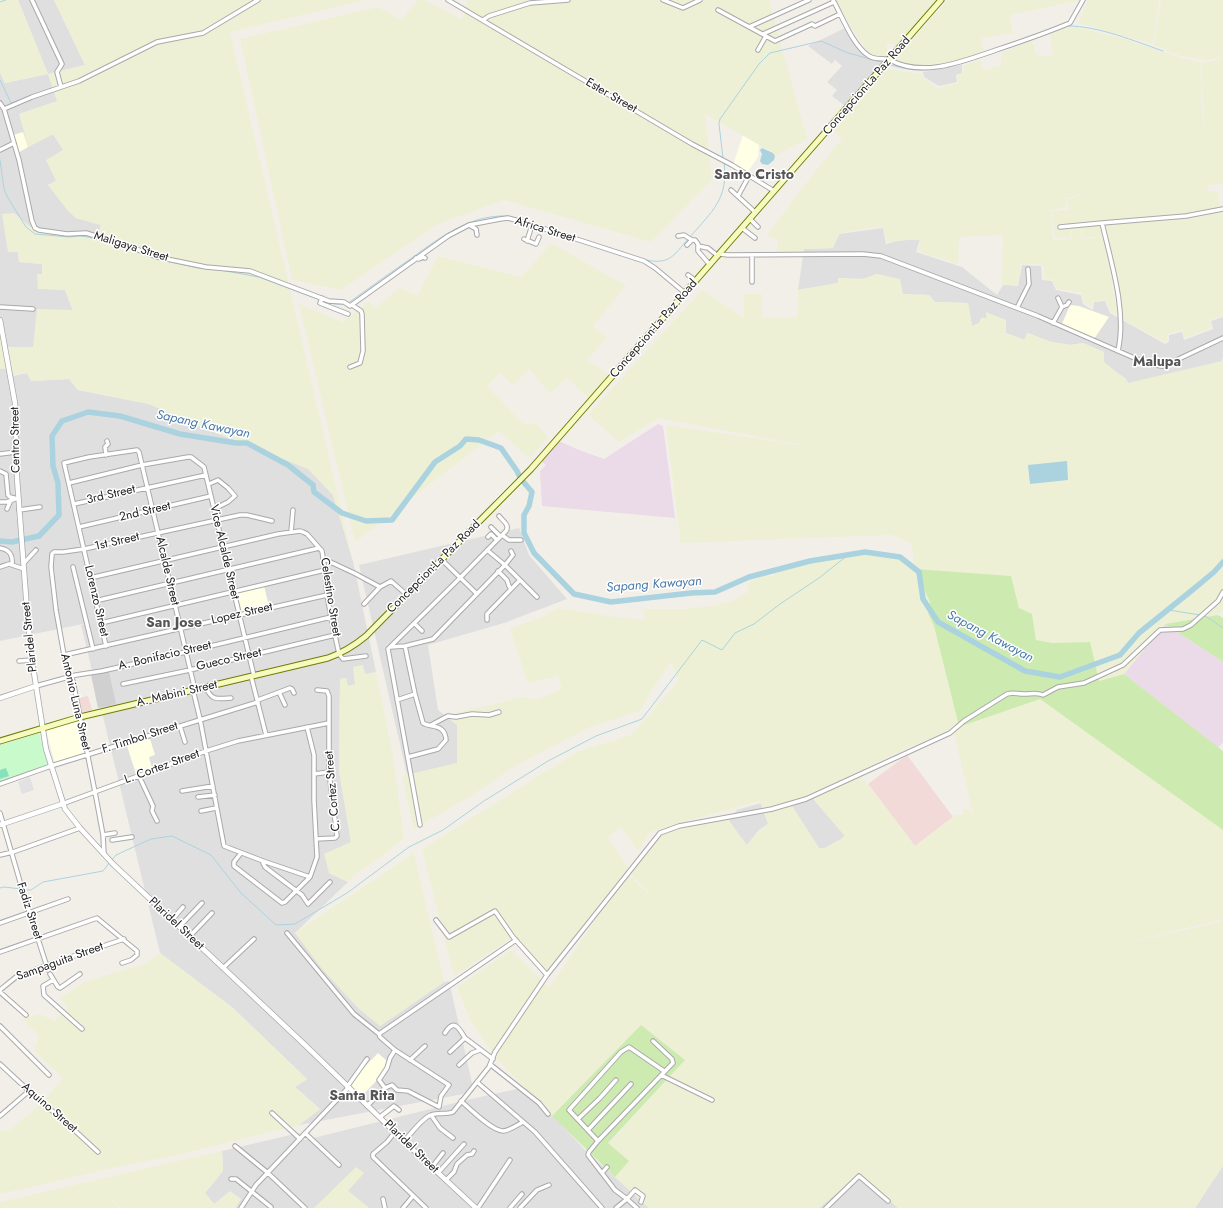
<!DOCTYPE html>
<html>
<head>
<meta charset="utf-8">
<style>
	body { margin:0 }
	canvas { display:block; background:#f2efe9 }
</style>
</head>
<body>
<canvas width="1223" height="1208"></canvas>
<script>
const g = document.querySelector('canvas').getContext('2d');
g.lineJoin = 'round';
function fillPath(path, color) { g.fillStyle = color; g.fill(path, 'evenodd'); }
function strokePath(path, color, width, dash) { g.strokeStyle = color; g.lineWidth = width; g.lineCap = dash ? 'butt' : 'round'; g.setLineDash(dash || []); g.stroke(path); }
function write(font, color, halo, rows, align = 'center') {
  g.font = font + ' Jost,sans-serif'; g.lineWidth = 3; g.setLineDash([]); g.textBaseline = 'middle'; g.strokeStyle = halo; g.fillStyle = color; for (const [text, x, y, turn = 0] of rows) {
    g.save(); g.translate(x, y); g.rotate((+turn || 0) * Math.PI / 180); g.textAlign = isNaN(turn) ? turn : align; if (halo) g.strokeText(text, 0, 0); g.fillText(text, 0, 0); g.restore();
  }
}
fillPath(new Path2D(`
	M18,0H54L85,65L48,74L58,101L19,114L53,134L63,150L56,181L48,185L76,218L101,225L98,235L30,227L14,213L19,262L42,264V274H37L65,290L73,311L34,347H6L0,327V72L5,83L48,74Z
	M845,28L867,56L886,62L845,106L832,96L837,90L827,82L842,66L835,60L832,64L808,46Z
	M962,65V73L956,75L957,82L939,86L924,77L923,72Z
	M883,228L886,244L897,241L920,239L916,252L962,267L997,295L1003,285L1018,286L1022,265L1041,266L1042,280L1052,281L1056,290L1081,295L1083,304L1093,310L1094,302L1105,301L1110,313L1165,344L1169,342V335L1182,332L1184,340L1213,329L1211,321L1223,317V357L1216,376L1130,386L1125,378L1116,372L1104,362V352L1083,343L1071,345L1051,342L1028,333L1025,340L1006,333L986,312L987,318L980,323L972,326L968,303L935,302L929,295L902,294L877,274L863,279L838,278V283L798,290L804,249L833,248L839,234Z
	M12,368L14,376L27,373L31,381L69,379L78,390L149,404L199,426L309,469L333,495L353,561L376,672L365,675L362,665L356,684L348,686L346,678L340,679L339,771L351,842L329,873L348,882L295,933L380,1026L444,982L449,981L474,1092L299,1125L320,1109L295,1087L307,1079L233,1008L160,953L81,625L97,621L0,641V369Z
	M519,528L529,555L567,599L504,623L428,645L438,710L457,725L458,763L407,775L359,565Z
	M846,772L853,775L814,799L845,836L841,839L825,848H819L775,781Z
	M761,803L768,824L759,830L746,846L729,820L737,810Z
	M526,1087L584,1149L649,1208H369L348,1191L314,1208H235L241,1199L214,1204L205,1193L223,1171L222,1151L299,1133L305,1140L471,1099Z
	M1223,1166V1208H1195L1219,1171Z
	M860,1173L898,1208H819Z`), '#e0dfdf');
fillPath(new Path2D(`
	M88,696L92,710L81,713L78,698Z
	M907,755L953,817L915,846L868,784Z`), '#f2dad9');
fillPath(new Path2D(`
	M658,424L663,426L675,518L542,506L540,471L546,465L541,461L559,441L579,450L604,459Z
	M1165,624L1223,662V742L1218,748L1124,674Z`), '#ebdbe8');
fillPath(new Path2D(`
	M23,132L28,147L18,153L13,135Z
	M743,135L759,145L758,157L747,173L733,165Z
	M1070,305L1079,306L1109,317L1094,339L1062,324Z
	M264,586L269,606L242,613L237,593Z
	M78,721L84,753L55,763L46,730Z
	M150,739L155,755L149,757L152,768L136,774L127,746Z
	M378,1053L386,1060V1067L379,1078L361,1097L348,1084Z`), '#ffffe5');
fillPath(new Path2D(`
	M109,672L116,704L98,708L91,675Z`), '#d0d0d0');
fillPath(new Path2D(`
	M0,0H18L48,74L85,65L54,0H366L230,32L353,561L333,495L308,469L199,426L149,404L78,390L69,379L31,381L27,373L13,375L11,368L0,369V327L6,347H33L37,309L73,310L65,290L38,289L37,274H42V264L19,262L18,252H8L2,214L14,213L30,227L52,230L98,235L101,225L76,218L68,211L48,185L56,181L46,160L63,150L54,134L28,147L19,114L57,101L48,74L5,83L0,72Z
	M418,0H425L462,20L468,0H769L807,139L777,155L705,114L712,180L651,242L504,200L436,225L341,290L292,280L240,39L378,7L401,20Z
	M835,0H937L923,15L899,45L887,44V55L881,58L870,55L849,24Z
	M948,0H1082L1010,15L1013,33L981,38L984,53L946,64L923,66L898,63L895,59Z
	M1088,0H1159L1153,44L1078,23Z
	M1161,0H1223V55L1208,60L1181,56L1154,45Z
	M1076,27L1122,38L1181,58L1200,62L1204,147L1203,98L1201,62L1216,61L1218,58L1223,57V146H1221H1223V184L1208,185L1207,191H1218V195L1221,211L1223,210V316L1209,320L1212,328L1185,338L1182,330L1167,334L1168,341L1164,342L1122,319L1116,282L1112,283L1102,236L1083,238L1081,229H1071V238H1055L1052,212L1069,209L1066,200L1087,193L1065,198L1066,207L1051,211L1053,240L1072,239V230H1080L1082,239L1102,237L1118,315L1111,313L1106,300L1093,301L1092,308L1084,303L1082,293L1057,289L1052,279H1044L1043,265L1021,263L1018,285H1002L1003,235L959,237L958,264L917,251L921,240H902L887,243L883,226L840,233L833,248L804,249V253L777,252L778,239L766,236L820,165L842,139L833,131L859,102L886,69L922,74L924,79L938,88L958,83L957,76L963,73L964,65L981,60L983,70L1000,66L1003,52L1032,41L1037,57L1053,55L1050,34L1064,28Z
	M551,243L626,286L593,326L607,338L587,360L609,375L589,398L567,378L550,393L529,369L513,386L500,373L487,386L524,424H536L548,437L529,458L499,431L355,542L299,304L343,322L369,302L376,308L399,288L418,295L438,256L522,277Z
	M877,274L900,279L903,294L929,295L935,302L968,303L972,326L979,323L981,318H987L986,312L1006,320V333L1024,340L1027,333L1051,342L1071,345L1083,343L1104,352V362L1116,372L1125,378L1128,383L1222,361L1223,359V610L1218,615L1165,624L1124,674L1099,681L1089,642L1052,643L1036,640L1032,614L927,594L930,602L928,613L934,626L958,722L953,729L1040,699L1223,829V919L1098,950L1223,921V1166L1195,1208H898L860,1173L819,1208H649L615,1177L629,1161L608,1144L685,1060L641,1025L552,1116L498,1060L471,1022L457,987L511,950L549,988L615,891L621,893L617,890L628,874L663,908L629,872L658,837L664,832L683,826L731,817L729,821L747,845L759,830L768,824L760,801L697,818L650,832L638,851L621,827L608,837L629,870L547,973L515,936L454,976L422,849L577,752L631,735L679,681L671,662L651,691L640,711L590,727L515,766L471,796L414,829L402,776L457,763V725L449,718L450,714L503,702L521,697L537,700L562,689L558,676L528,683L510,629L544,616L557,608L616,617L645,620L643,609H686L711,606L731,601L748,592L747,587L751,581L766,575L773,577L776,571L810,562L865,552L900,557L915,568L911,543L891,535L681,543L666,425L819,448L658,418L619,442L588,415L702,290L744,318V294H762V318L797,317L798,290L838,283V278L863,279ZM1066,461L1070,491L1068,480L1030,484ZM953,729L973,814L963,807V815H954L953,817L915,846L868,784H867L859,775L832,788L813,799L845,836L841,839L825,848H819L789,801H792L821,791L894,754Z
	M363,665L365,674L376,672L393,755L404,838L386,853L354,875L348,882L329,873L324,854L351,842L339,771L340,679L346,678L348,686L355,684L353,667Z
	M414,853L444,982L380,1026L358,1008L322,969L295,933Z
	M160,953L233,1008L307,1079L295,1087L320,1109L299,1125L169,1157L117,1167L0,1194V1132L10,1130L39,1106L63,1078L34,1051L39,1037L22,1018L40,1014L54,1021L68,1008L60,998L86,981L145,964Z
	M222,1151L223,1171L205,1193L214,1204L230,1191L241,1199L235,1208H122L102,1190L120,1208H0V1202Z
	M356,1167L364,1173L348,1191L369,1208H314Z`), '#eef0d5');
fillPath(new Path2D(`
	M915,569L1011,576L1019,608L1032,614L1036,640L1052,643L1090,642L1099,681L1124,674L1223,751V830L1040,699L953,729L958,722L934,626L928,613L930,602Z
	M1218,615L1223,618V662L1165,624Z
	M641,1025L685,1060L608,1143L629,1161L615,1177L552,1116Z`), '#cdebb0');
fillPath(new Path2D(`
	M39,733L48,765L0,782V745Z`), '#c8facc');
fillPath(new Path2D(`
	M6,768L9,776L0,779V770Z`), '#88e0be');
fillPath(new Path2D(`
	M30,777L34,790L22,794L18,782Z`), '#e2e2e2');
fillPath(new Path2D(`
	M762,148L773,153L775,156L774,160L768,165L762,164L760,161L762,154L760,150Z
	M1067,461L1068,480L1030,484L1028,465Z`), '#aad3df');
fillPath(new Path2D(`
	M524,471L530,476L500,506L494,500Z`), '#fff');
strokePath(new Path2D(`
	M0,2L6,0
	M1068,26C1099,26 1134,41 1163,51
	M158,40L175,37
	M141,48L152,43
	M127,55L140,49
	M972,60L1016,45
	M890,65C906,69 922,72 938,68
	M953,66L969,61
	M0,80L11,103L23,99
	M723,158L719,124L720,119L759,64L770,53L821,41L848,53L881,62
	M0,160L4,189L8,198L26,227L35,234L69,237L80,236L88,237L126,248L153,258L198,268L213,269
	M690,237C712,211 729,199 724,162
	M616,250L623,252
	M646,260C670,265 674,255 688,239
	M220,270L259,277L320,300
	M323,301L335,304H343
	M348,303C368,289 387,275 406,262C437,240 468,214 508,216
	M1169,610L1200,615
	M1203,616L1207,617L1223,628
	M112,860L116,855L151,839L172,836L211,855L241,893L276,925L295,924L347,893L409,847L443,830L484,801L548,761L596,736L642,719L702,640L722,650L735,633L754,624L780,604L819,578L848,555
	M0,888L4,887L21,889
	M24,890H31L43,882L103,871L110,862`), '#aad3df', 1);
strokePath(new Path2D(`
	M0,541L12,542L39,536L59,515L58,483L53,466L52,436L62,421L88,412L120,416L180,434L236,443H247L288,465L313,485L314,492L342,513L366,521L392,520L435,462L460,446L466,439L479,440L501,448L517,471L521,479L532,492L529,506L524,515V533L534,553L574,594L611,602L691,593L715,592L749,577L810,561L865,552L900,557L919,572L923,599L938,622L1025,671L1060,677L1120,655L1139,633L1196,587L1214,572L1223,562`), '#aad3df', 5.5);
const minor = new Path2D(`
	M32,0L62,64L57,72L61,87
	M448,0L692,144L732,165L774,191
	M663,0L683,8L700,0
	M833,0C842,16 853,46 869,56C877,61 885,57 890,60C923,78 964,61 996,50C1020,42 1043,34 1065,25L1070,23L1083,0
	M718,10L775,41L812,24L815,26L840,14
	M483,20L489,16L530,3L568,0
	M749,27L809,0
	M763,34L834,2
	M758,50L766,36
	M0,103L4,109L19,160L32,221L35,228L39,230L67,234L86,233L131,247L157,257L206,267L250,271L329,301L344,302L350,306L448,236L469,225L500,219L508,218L530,224L644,261L655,268L685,293
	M4,109L32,97L79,81L157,42L203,33L258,0
	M0,150L14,143
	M731,190L755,212
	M738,196L749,176
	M750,219L758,227
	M469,225L476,229L477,235
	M1060,227L1102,223
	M742,228L755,238
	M678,236L684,235L692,240
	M524,239L536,244L539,237
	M527,241L532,225
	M687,245L692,240H695L698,244V251L710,265
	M698,246L708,248L718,256
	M720,254L728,255L863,254L881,256L1038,316L1148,364L1162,366L1166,365L1223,338
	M752,255V282
	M416,258L419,259L423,257L425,258
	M688,275L696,281
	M322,298L320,303L348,314
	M1058,298L1062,307
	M0,307L33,309
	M1017,308L1029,284L1028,269
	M1053,323L1062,307L1067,305L1069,302
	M1118,351C1127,311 1111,262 1102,223L1186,216L1223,209
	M350,367L360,363L363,351L362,314L361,311L352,305
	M0,454L16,452
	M106,455L105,447L108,444L107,441
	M0,471L6,474L8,495L10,497L18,499
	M69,483L142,465L188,457H191L204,467L254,676
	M209,484L218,480L228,488L235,496L228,502L214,509
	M0,502H7L15,499
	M74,504L206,475
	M7,509L11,500
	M19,510L40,507
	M79,527L211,496
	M491,527L500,536
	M291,532L293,510
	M502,535L509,540H521
	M488,537L491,534L497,540
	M0,548C10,550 13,555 12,565
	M487,550L505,565L513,555L511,551
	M324,559L354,573L380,587L391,581L407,595
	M442,560L477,594
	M24,563L36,550
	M0,567L9,564L24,569
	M73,567L93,649
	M498,571L507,580L509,586L511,589
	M90,578L278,534L300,531L303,532L307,534L322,551L325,570L327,595L331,617L339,654L343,659L366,656
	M95,601L319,548
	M364,604L380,587
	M487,620V614L520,580
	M101,623L325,570
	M414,623L422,631
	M106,646L64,463L89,457L137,450L139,452L142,465L195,690
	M390,647L405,646L433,639L505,565L537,597
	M64,655L327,595
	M19,661L32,660
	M251,676L266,735
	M123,684L190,670L335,635
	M36,686L76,675L102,671L186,652L331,617
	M206,687C211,701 218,699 231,698
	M193,690L200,719L224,846L263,861L310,877L317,857L314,800V755L307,727
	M279,692L285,705
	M258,700L290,688L292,689L294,693
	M397,700L415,694L405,646
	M431,725L448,716L456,717L472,714L489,715L499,712
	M180,726L185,742
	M408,757L438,749L446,740C445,723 430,728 423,723L415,694
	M314,774L329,772
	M139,776L153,806L152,811L157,821
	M0,784L51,766L258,702
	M182,791L213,786
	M198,797L215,795
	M62,804L206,751L238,741L329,723
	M201,811L216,808
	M0,813L23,892L48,970
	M420,825L388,649L460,578L506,531C510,525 503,521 499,516
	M103,835L115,833
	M316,839L335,838L337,836L329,772V696L327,691L317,690
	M112,840L132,837
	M241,853L234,862V866L282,903L285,902L310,877
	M104,854L103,835L95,792L73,681L67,672L64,655L56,610L51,567L52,554L54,552H63L84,549L240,515H247L272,521
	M0,855L13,852L80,828
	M263,861V863L265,867L302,895L308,904L330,882
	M172,920L183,907
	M436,920L449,937L495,911L513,937L547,975
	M0,923L68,899
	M179,927L202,903
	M287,933L354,1014L379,1034
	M189,937L212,913
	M0,952L97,918L137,951V955L131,960L122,963
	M223,968L254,939
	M50,974L58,987L60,988L80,974
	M53,980L43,986L44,995L82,1029
	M0,990L16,977L47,965L124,939
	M0,992L26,1015
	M0,1026L49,1075
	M445,1033C454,1018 459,1028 465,1038
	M450,1052L465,1038L493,1059
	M410,1060L425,1046
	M0,1064L29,1091L72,1128L98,1152
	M459,1065L472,1053L480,1050
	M491,1065L539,1103L548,1114
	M661,1075L712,1100
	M477,1082L535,1132L602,1208
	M347,1087L367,1059
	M385,1088L392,1085L397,1090L408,1091L439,1107L441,1096L449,1085L395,1050L380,1037L379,1034L516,940
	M461,1101C469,1108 492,1131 503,1131C509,1131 517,1125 523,1122
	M367,1106L385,1088L379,1080L387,1068L390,1058L395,1050
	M272,1113L300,1139
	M431,1115L440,1128L453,1138
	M0,1116L29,1091
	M380,1117L394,1106L399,1110
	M578,1119L600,1098L616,1080
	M588,1130L631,1084
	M395,1132L387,1142L373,1154V1157L426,1208
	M305,1133L339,1165
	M404,1141C411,1134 422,1118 431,1115C438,1112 446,1115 453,1112L489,1067L495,1052L547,975L660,833L679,826L772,809L806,799L950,733L964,721L1007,694C1013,692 1017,694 1024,694C1031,694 1036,692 1043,695L1058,687L1084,683L1123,665L1160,630L1183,629L1191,625L1218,601L1223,592
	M598,1141L569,1110L621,1052L629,1047L664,1071
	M235,1146L268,1173L305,1208
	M432,1167L443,1153
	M438,1173L464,1144
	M602,1173L607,1167
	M231,1179H236L271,1207
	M446,1180L454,1172L457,1164L467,1155L472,1154L474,1151
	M383,1199L385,1208
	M627,1199L615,1190L588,1155L589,1152L598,1141L673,1063L672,1059L653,1041
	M627,1199L635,1190L643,1196L641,1202
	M241,1208L256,1185L348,1088
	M403,1208L413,1196
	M478,1208L510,1160
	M510,1208L522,1194
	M520,1208L537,1190L549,1185
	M616,1208L627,1199L637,1208
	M826,1208L859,1176L888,1201`);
const tertiary = new Path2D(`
	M0,320L15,403L17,478L27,610L32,660L46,749L65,809L80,828L113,864L304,1044L406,1143L476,1208
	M0,698L36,686
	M0,825L62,804`);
const secondary = new Path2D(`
	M0,741L80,717L328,658C342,653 354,646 366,636L531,469L941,0`);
strokePath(minor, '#a9a9a9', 5.5);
strokePath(tertiary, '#a9a9a9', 6);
strokePath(secondary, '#707d05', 7);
strokePath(minor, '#fff', 3.5);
strokePath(tertiary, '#fff', 4.5);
strokePath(secondary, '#f7fabf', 5);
write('12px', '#222', '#fff', [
	["Concepcion-La Paz Road",867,86,-49],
	["Ester Street",611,96,30],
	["Africa Street",545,230,17],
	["Maligaya Street",131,247,17],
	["Concepcion-La Paz Road",654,329,-49],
	["Centro Street",16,440,-91],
	["3rd Street",111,495,-13],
	["2nd Street",145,512,-13],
	["1st Street",117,542,-13],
	["Vice Alcalde Street",224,552,77],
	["Concepcion-La Paz Road",434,567,-45],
	["Alcalde Street",167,571,77],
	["Celestino Street",330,597,81],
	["Lorenzo Street",96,601,77],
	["Lopez Street",242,614,-13],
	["Plaridel Street",30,637,-96],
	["A. Bonifacio Street",165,656,-13],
	["Gueco Street",229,660,-13],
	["A. Mabini Street",177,694,-13],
	["Antonio Luna Street",75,702,77],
	["F. Timbol Street",140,738,-18],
	["L. Cortez Street",162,767,-20],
	["C. Cortez Street",333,791,-95],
	["Fadiz Street",29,911,72],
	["Plaridel Street",176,924,43],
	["Sampaguita Street",60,962,-20],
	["Aquino Street",49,1108,41],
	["Plaridel Street",411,1147,44]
]);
write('italic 13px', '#4a7aab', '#fff', [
	["Sapang Kawayan",203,425,12],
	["Sapang Kawayan",654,585,-4],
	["Sapang Kawayan",990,637,28]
]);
write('bold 14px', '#555', '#fff', [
	["Santo Cristo",754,176],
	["Malupa",1157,363],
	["San Jose",174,624],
	["Santa Rita",362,1097]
]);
</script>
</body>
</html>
